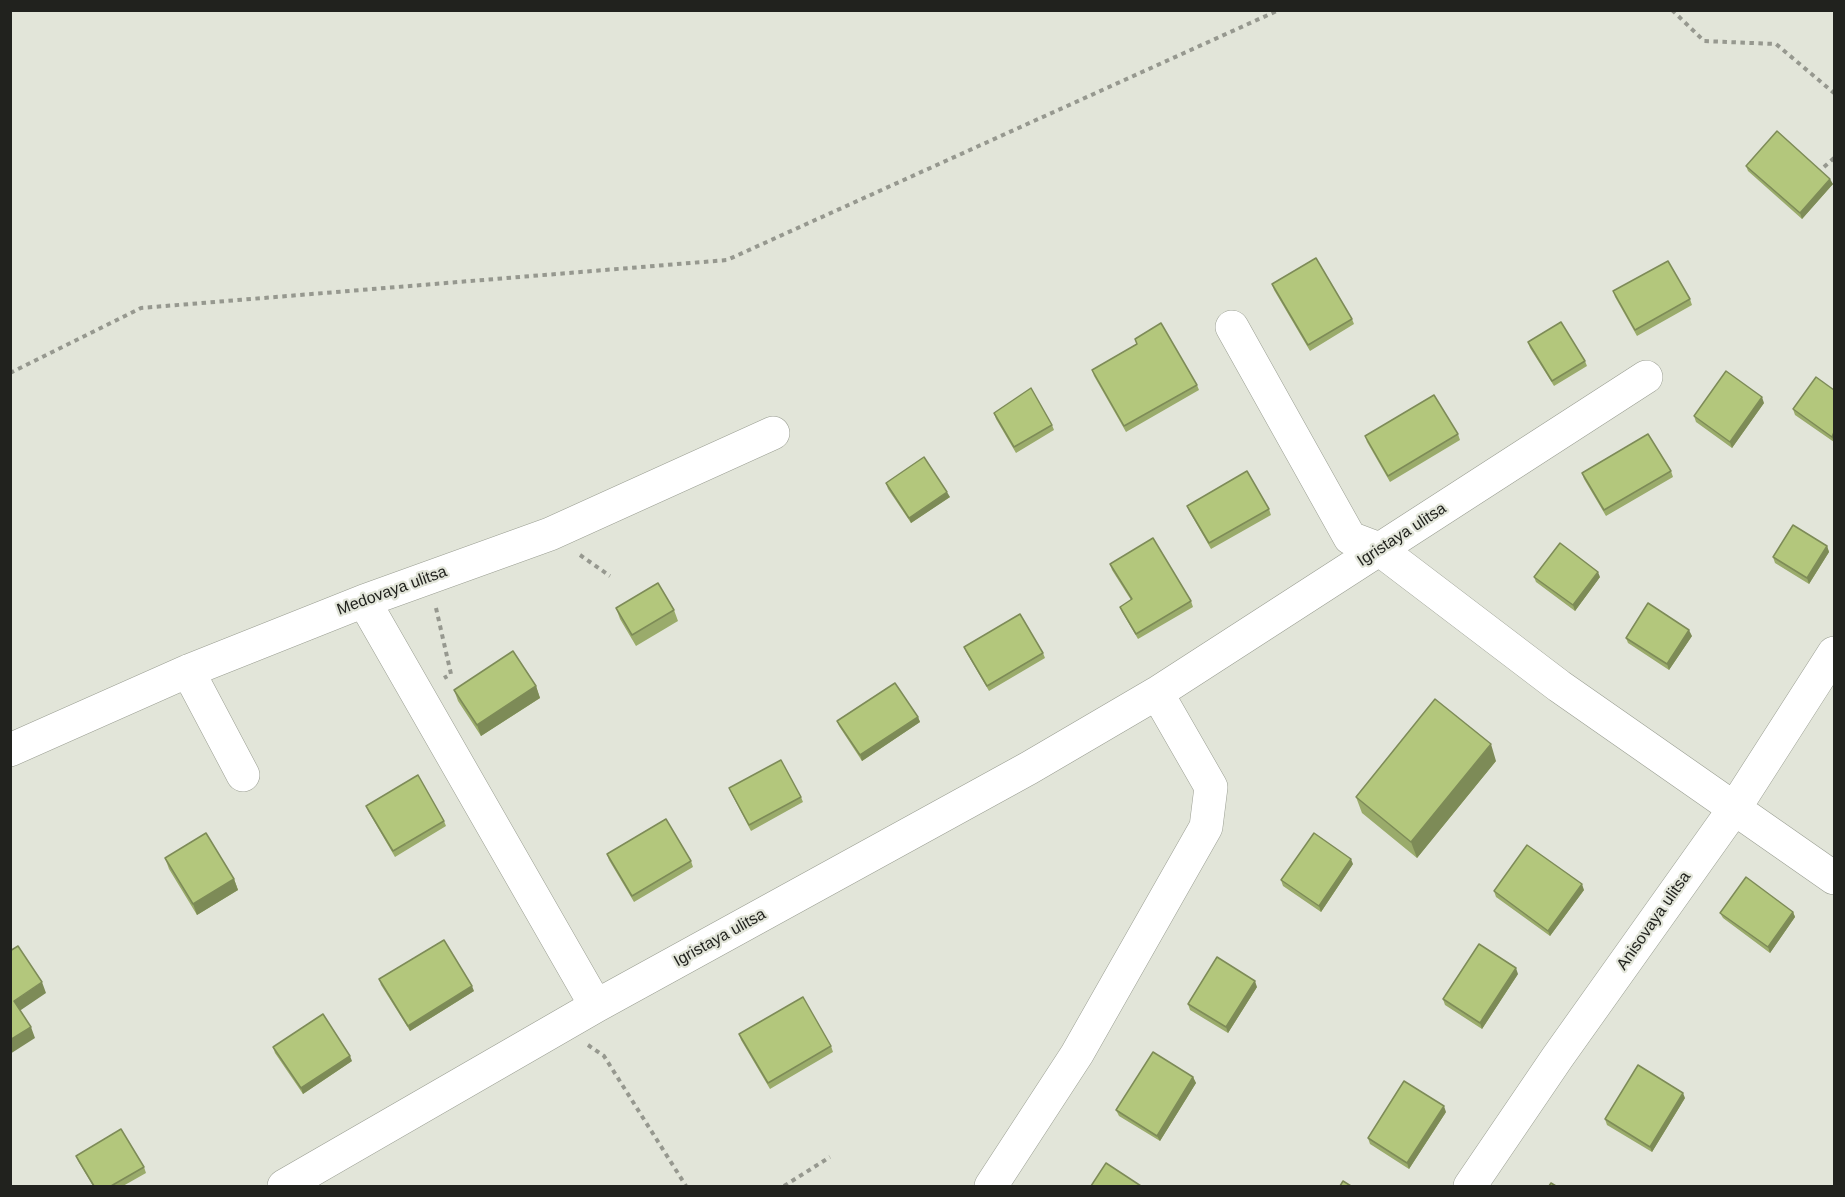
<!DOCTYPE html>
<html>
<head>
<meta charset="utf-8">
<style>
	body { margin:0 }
	#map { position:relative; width:1845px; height:1197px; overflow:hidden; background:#e2e5d9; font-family:Arial,sans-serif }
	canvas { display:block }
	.frame { position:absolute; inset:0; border:12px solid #21221e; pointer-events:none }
</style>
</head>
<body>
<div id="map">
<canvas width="1845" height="1197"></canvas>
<div class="frame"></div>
</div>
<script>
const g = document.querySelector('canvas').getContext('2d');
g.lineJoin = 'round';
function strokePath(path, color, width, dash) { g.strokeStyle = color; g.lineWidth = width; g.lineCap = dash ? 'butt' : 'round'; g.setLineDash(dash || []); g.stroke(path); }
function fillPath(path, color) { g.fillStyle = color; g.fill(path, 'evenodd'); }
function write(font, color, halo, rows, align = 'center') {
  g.font = font + ' Arial,sans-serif'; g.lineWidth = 4.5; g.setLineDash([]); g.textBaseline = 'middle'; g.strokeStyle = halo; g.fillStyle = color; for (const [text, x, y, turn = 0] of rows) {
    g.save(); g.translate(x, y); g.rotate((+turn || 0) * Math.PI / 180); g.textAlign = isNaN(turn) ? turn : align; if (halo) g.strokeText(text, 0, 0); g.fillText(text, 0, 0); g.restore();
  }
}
const minor = new Path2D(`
	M1232,327L1350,538L1379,549L1559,686L1834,878
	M364,601L596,1006
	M188,671L243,775
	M10,750L188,671L364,601L550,534L773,433
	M284,1186L596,1006L1029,768L1157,693L1646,377
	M991,1186L1077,1054L1206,827L1211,787L1157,693
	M1470,1186L1557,1058L1734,809L1834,653`);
strokePath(minor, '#999d91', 34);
strokePath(new Path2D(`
	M1672,10L1704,41L1776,44L1834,93
	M1824,167L1834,158
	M10,373L141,308L727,260L1279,10
	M580,555L610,576
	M436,608L451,674L444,678
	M588,1045L604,1056L686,1186
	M784,1186L830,1157`), '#96988f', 4, [4.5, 4.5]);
strokePath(minor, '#fff', 33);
fillPath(new Path2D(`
	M1746,166L1833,184L1802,219L1748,171Z
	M1272,284L1352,319L1354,324L1310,351L1274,290Z
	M1613,291L1690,299L1692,305L1637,336L1615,297Z
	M1135,339L1197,385L1199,390L1126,432L1094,376L1092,370L1137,344Z
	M1528,342L1585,361L1587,366L1554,386L1530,348Z
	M1834,390V442L1795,415L1793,409Z
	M1764,403L1732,448L1696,422L1694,416Z
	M994,413L1052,425L1054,430L1016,453L996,419Z
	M1458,434L1460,440L1390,482L1367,442L1365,436Z
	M1671,471L1673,477L1606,516L1584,479L1582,473Z
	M886,483L950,497L911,523L888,489Z
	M1187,506L1269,509L1271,515L1211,549L1189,511Z
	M1827,546L1829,552L1809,584L1775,563L1773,557Z
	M1110,564L1191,601L1193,607L1138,639L1122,612L1120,607L1131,600L1112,570Z
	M1534,577H1600L1575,611L1536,582Z
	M616,608L674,610L678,621L636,646L620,619Z
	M1692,636L1669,670L1628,643L1626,638Z
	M964,647L1043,653L1045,658L989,691L966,652Z
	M536,686L540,698L481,736L458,701L454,690Z
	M918,717L920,722L862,761L839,726L837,721Z
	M1496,761L1417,858L1362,813L1356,797Z
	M729,788L801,797L803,802L751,831L731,793Z
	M366,806L444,821L446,826L395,857L368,811Z
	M607,854L691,861L693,867L634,902L609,860Z
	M165,858L234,879L238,890L197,915L169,869Z
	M1353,864L1321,912L1283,886L1281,880Z
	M1584,890L1550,936L1496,897L1494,891Z
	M1793,912L1795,917L1770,953L1723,918L1720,913Z
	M1518,974L1482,1029L1445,1005L1443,999Z
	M379,979L474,991L410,1031L381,985Z
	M1257,987L1228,1033L1190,1010L1188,1004Z
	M739,1034L831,1046L833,1052L770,1089L741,1040Z
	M273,1047L352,1061L303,1094L275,1053Z
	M1193,1077L1196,1083L1160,1141L1119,1116L1116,1110Z
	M1685,1098L1652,1152L1607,1125L1605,1119Z
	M1446,1112L1409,1169L1370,1144L1368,1138Z
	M76,1156L144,1167L146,1173L123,1186H93L78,1161Z`), '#9aab6b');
fillPath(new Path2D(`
	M1830,179L1833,184L1802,219L1800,213Z
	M1762,397L1764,403L1732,448L1730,442Z
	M1834,432V442L1832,437Z
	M947,492L950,497L911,523L909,518Z
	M1827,546L1829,552L1809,584L1807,578Z
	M1598,572L1600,577L1575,611L1573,605Z
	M1689,630L1692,636L1669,670L1667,664Z
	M536,686L540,698L481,736L477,725Z
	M918,717L920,722L862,761L860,755Z
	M1491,744L1496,761L1417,858L1411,842Z
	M1351,859L1353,864L1321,912L1319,906Z
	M234,879L238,890L197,915L193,904Z
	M1582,884L1584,890L1550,936L1548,931Z
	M1793,912L1795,917L1770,953L1768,947Z
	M1516,968L1518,974L1482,1029L1480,1023Z
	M1255,981L1257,987L1228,1033L1226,1027Z
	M42,982L46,993L18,1012L14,1001Z
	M472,986L474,991L410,1031L408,1026Z
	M31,1027L35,1038L10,1054V1040Z
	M350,1056L352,1061L303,1094L301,1088Z
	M1193,1077L1196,1083L1160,1141L1157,1136Z
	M1683,1093L1685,1098L1652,1152L1650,1147Z
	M1444,1106L1446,1112L1409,1169L1407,1163Z`), '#7d8b57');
const building = new Path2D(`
	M1777,131L1830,179L1800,213L1746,166Z
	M1316,258L1352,319L1308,345L1272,284Z
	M1668,261L1690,299L1635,330L1613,291Z
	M1561,322L1585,361L1552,381L1528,342Z
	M1161,323L1197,385L1124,426L1092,370L1137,344L1135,339Z
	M1726,371L1762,397L1730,442L1694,416Z
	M1816,377L1834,390V432L1832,437L1793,409Z
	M1031,388L1052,425L1014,447L994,413Z
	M1434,395L1458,434L1388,476L1365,436Z
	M1648,434L1671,471L1604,510L1582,473Z
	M924,457L947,492L909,518L886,483Z
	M1247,471L1269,509L1209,543L1187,506Z
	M1793,525L1827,546L1807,578L1773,557Z
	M1153,538L1191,601L1136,634L1120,607L1132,599L1110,564Z
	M1560,543L1598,572L1573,605L1534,577Z
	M658,583L674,610L632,635L616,608Z
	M1648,603L1689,630L1667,664L1626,638Z
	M1020,614L1043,653L987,686L964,647Z
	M513,651L536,686L477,725L454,690Z
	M895,683L918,717L860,755L837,721Z
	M1435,699L1491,744L1411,842L1356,797Z
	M781,760L801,797L749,825L729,788Z
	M418,775L444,821L393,851L366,806Z
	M666,819L691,861L632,896L607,854Z
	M206,833L234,879L193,904L165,858Z
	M1314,833L1351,859L1319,906L1281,880Z
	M1527,845L1582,884L1548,931L1494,891Z
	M1746,877L1793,912L1768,947L1720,913Z
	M444,940L472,986L408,1026L379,979Z
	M1479,944L1516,968L1480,1023L1443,999Z
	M18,946L42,982L14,1001L31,1027L10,1040V951Z
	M1217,957L1255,981L1226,1027L1188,1004Z
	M803,997L831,1046L768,1083L739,1034Z
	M323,1014L350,1056L301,1088L273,1047Z
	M1153,1052L1193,1077L1157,1136L1116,1110Z
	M1638,1065L1683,1093L1650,1147L1605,1119Z
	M1404,1081L1444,1106L1407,1163L1368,1138Z
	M121,1129L144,1167L111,1186H94L76,1156Z
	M1106,1163L1141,1186H1091Z
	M1343,1181L1351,1186H1340Z
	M1551,1183L1556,1186H1549Z`);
fillPath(building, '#b3c77c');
strokePath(building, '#7d8b57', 1.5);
write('16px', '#21221e', '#e2e5d9', [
	["Igristaya ulitsa",1402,535,-33],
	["Medovaya ulitsa",392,591,-20],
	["Anisovaya ulitsa",1654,921,-55],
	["Igristaya ulitsa",720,938,-29]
]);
</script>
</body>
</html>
